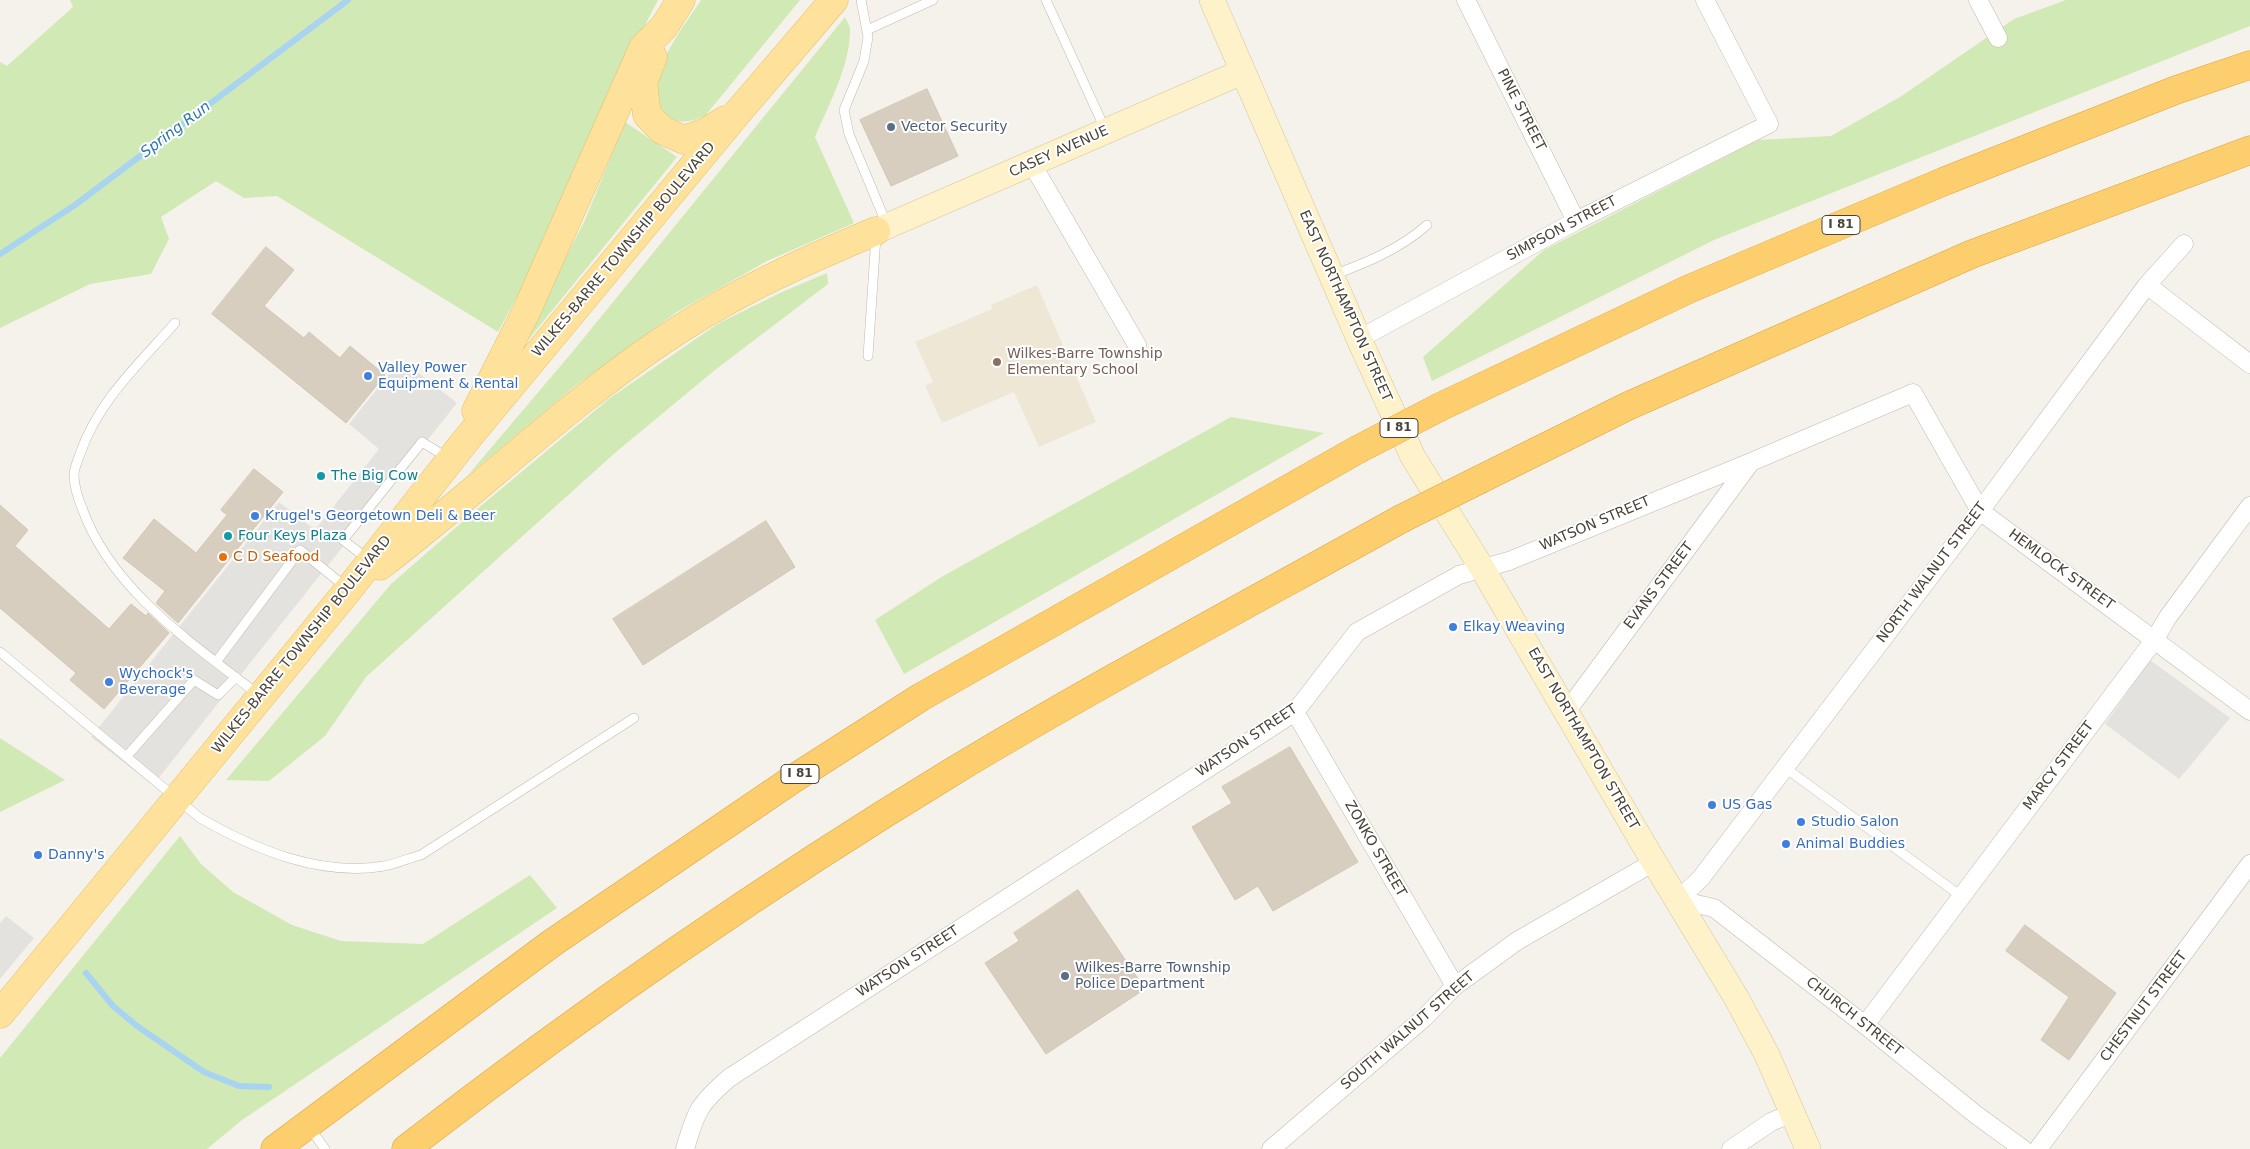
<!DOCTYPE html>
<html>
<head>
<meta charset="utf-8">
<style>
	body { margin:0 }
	canvas { display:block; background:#f5f2eb }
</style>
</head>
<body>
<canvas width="2250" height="1149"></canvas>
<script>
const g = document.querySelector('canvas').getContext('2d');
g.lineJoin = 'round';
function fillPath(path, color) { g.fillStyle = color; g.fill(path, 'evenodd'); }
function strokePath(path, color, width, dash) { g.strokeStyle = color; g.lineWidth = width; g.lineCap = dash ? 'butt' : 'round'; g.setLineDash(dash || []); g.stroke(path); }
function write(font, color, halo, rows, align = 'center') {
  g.font = font + ' "DejaVu Sans",sans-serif'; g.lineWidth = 4; g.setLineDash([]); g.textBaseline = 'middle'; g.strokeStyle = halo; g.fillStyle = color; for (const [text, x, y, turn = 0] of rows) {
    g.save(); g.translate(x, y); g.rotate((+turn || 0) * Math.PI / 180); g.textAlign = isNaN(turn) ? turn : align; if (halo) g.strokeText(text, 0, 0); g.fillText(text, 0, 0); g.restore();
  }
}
fillPath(new Path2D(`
	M1037,285L1096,422L1039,447L1014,392L942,423L925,386L933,382L915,342L992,309L991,305Z`), '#eee7d5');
fillPath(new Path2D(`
	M70,0H658L608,97L541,252L498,332L277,196L244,198L216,181L161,217L169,239L151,274L90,284L0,328V62L7,66L73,7Z
	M701,0H800L705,116C692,121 681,125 669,117C629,95 685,25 701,0Z
	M2066,0H2250V26L1714,240L1432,381L1423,357L1544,250L1758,140L1831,136L1900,97L2014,19Z
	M845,17C847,22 851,27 850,32C849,68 829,104 815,137L854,223L767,261L677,312L575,386L468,475L574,350Z
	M625,122L677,157L515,356L585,220Z
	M827,273L828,284L715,370L616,452L366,677L325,736L269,781L226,780L391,584L476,510L610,398L719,323L782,292Z
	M1231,417L1324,433L904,674L875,620L943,576Z
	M0,738L65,780L0,812Z
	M180,836L201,864L233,892L292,925L341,941L423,944L530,875L557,908L242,1120L207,1149H0V1058Z`), '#d1e9b4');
fillPath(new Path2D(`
	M401,359L457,403L153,785L91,737L279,502L315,530L379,449L349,424Z
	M2150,660L2230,718L2179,779L2105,724Z
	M6,916L34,938L0,979V923Z`), '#e4e2df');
strokePath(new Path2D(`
	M0,254L75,205L348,0
	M86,973L113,1006L137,1026L204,1072L239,1086L269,1087`), '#a8d3f1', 6);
const building = new Path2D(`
	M927,89L958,156L891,186L860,120Z
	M266,247L294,270L264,306L304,338L309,332L340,358L350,346L385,375L346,423L212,314Z
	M254,469L283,492L178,623L156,603L165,591L123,558L154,519L196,553L227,515L221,510Z
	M0,505L28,530L15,546L109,629L131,604L146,616L148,613L169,633L104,709L70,680L76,673L0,608Z
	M766,521L795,567L643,665L613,619Z
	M1290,747L1358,862L1273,911L1258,886L1235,900L1192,827L1232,803L1222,787Z
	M1078,890L1145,989L1046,1054L985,963L1019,941L1014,933Z
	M2025,925L2116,993L2069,1060L2041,1040L2069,997L2006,951Z`);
fillPath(building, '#d7cec0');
strokePath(building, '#d2c6b3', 1);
const service = new Path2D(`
	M861,0L868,37L864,61L844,110L849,134L887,225
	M1046,0L1105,129
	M867,30L933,0
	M1333,275C1366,263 1400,249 1427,225
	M175,323C139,364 98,401 80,454C78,460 74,468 74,475C74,486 78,498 82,508C111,590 193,644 259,695
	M868,356L876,236
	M369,560L343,540L422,442L448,458
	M0,652L200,818C254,849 320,877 384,866C396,864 409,858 421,855L634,718
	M216,662L300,550L347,588
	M126,757L194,680L218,695L236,677
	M1784,767L1961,896
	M309,1127L325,1149`);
const minor = new Path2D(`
	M1466,0L1576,221
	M1978,0L1998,38
	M1032,164L1137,345
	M2147,285L2250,364
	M1359,339L1576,221L1769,124L1705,0
	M1567,711L1751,462
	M1295,712L1455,986
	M1678,900L1701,878L1980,511L2147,285L2184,244
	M1678,900L1714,908L1865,1025L1975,1114L2023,1149
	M1865,1025L2155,639L2168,617L2250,506
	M685,1149C696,1111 699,1104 729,1078L1295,712L1357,632L1459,575L1509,561L1751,462L1913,393L1980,511L2250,711
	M1271,1149L1424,1018L1455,986L1517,941L1654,862
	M1731,1149L1771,1122L1792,1113
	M2038,1149L2250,864`);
const secondary = new Path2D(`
	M1212,0L1359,339L1413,457L1482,568L1654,862L1737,999L1767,1055L1808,1149
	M876,231L1242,72`);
const primary = new Path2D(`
	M653,57L643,82L647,115L662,130L684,140L706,132L725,120
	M476,411L526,312L643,48L664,27L681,0
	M380,566C481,489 573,398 680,329C742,289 809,259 876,231
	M0,1014L349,589L466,440L739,111L834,0`);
const motorway = new Path2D(`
	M1440,407L1689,289L1945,181L2176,90L2250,65
	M1481,479L1628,406L1972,254L2250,150
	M275,1149L552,943L793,779L921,697L1357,450
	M406,1149C580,1014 763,887 952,772C1098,684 1250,603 1401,519`);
strokePath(service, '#c1baad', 10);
strokePath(minor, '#c1baad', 19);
strokePath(secondary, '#d5c69a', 26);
strokePath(primary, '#e4c06a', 29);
strokePath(motorway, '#dda33c', 29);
strokePath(service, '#fff', 9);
strokePath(minor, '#fff', 18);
strokePath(secondary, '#fef2cb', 25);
strokePath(primary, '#fee29b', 28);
strokePath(motorway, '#fdce6e', 28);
const motorwayBridge = new Path2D(`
	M1357,450L1440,407
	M1401,519L1481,479`);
strokePath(motorwayBridge, '#dda33c', 29, []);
strokePath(motorwayBridge, '#fdce6e', 28);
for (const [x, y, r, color] of [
	[891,127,5,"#5c6f8a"],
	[997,362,5,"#8d6e63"],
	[368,376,5,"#3f7fe0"],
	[321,476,5,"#0f9aa8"],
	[255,516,5,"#3f7fe0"],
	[228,536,5,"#0f9aa8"],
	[223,557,5,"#e8710a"],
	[1453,627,5,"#3f7fe0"],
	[109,682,5,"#3f7fe0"],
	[1712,805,5,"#3f7fe0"],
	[1801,822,5,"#3f7fe0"],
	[1786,844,5,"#3f7fe0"],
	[38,855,5,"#3f7fe0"],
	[1065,976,5,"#5c6f8a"]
]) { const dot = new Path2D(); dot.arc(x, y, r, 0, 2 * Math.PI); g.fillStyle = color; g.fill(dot); strokePath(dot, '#fff', 2); }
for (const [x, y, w] of [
	[1841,225,38],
	[1399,428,38],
	[800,774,38]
]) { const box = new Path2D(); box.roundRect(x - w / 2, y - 9.5, w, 19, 4); g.fillStyle = '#fff'; g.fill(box); strokePath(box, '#494338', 1); }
write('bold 12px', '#494338', null, [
	["I 81",1841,225],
	["I 81",1399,428],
	["I 81",800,774]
]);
write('14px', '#494338', '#fff', [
	["PINE STREET",1521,110,63],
	["CASEY AVENUE",1059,152,-24],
	["SIMPSON STREET",1562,229,-28],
	["WILKES-BARRE TOWNSHIP BOULEVARD",624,250,-50],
	["EAST NORTHAMPTON STREET",1345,306,66],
	["WATSON STREET",1595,524,-23],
	["HEMLOCK STREET",2061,570,36],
	["NORTH WALNUT STREET",1932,573,-53],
	["EVANS STREET",1659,586,-53],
	["WILKES-BARRE TOWNSHIP BOULEVARD",302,645,-51],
	["EAST NORTHAMPTON STREET",1583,739,60],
	["WATSON STREET",1247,741,-34],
	["MARCY STREET",2059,766,-53],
	["ZONKO STREET",1375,849,60],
	["WATSON STREET",908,962,-33],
	["CHESTNUT STREET",2144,1007,-53],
	["CHURCH STREET",1854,1017,38],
	["SOUTH WALNUT STREET",1408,1031,-41]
]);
write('14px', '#4e5e75', '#fff', [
	["Vector Security",901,127],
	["Wilkes-Barre Township",1075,968],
	["Police Department",1075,984]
], 'left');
write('14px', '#785e54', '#fff', [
	["Wilkes-Barre Township",1007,354],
	["Elementary School",1007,370]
], 'left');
write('14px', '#366cbe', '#fff', [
	["Valley Power",378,368],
	["Equipment & Rental",378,384],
	["Krugel's Georgetown Deli & Beer",265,516],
	["Elkay Weaving",1463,627],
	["Wychock's",119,674],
	["Beverage",119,690],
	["US Gas",1722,805],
	["Studio Salon",1811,822],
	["Animal Buddies",1796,844],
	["Danny's",48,855]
], 'left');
write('14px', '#0d838f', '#fff', [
	["The Big Cow",331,476],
	["Four Keys Plaza",238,536]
], 'left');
write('14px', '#c56008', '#fff', [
	["C D Seafood",233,557]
], 'left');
write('italic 15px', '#2e78ae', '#fff', [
	["Spring Run",176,130,-37]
]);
</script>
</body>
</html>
